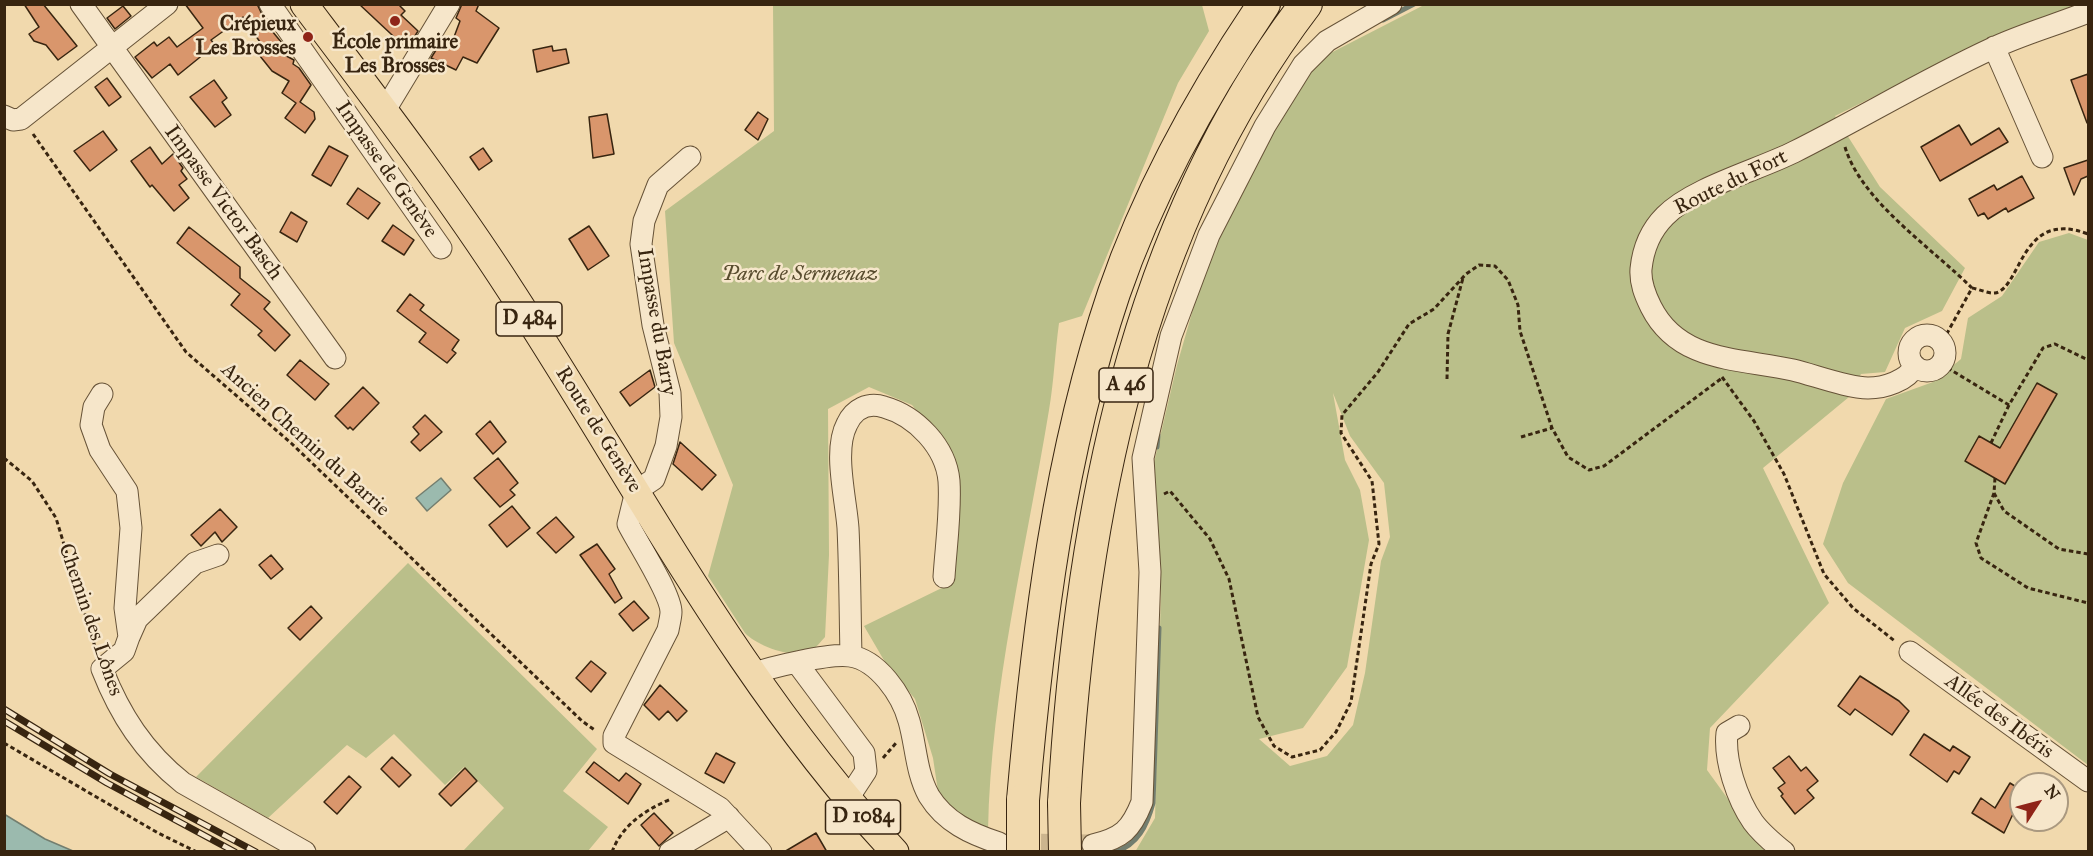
<!DOCTYPE html>
<html>
<head>
<meta charset="utf-8">
<style>
	body { margin:0 }
	#map { position:relative; width:2093px; height:856px; overflow:hidden; background:#f1d9ad; font-family:"IM FELL Great Primer",serif }
	canvas { display:block }
	.frame { position:absolute; inset:0; border:6px solid #382510; pointer-events:none }
	.north { position:absolute; left:2009px; top:772px; width:60px; height:60px; box-sizing:border-box; background:#f6e6ca; border:2px solid #aa9980; border-radius:50%; rotate:54deg; font-size:16px; font-weight:700; line-height:24px; text-align:center; color:#382510 }
	.north::after { content:''; display:block; margin:auto; width:21px; height:27px; background:#8f2418; clip-path:polygon(50% 0,100% 100%,50% 72%,0 100%) }
</style>
</head>
<body>
<div id="map">
<canvas width="2093" height="856"></canvas>
<div class="frame"></div>
<div class="north">N</div>
</div>
<script>
const g = document.querySelector('canvas').getContext('2d');
g.lineJoin = 'round';
function fillPath(path, color) { g.fillStyle = color; g.fill(path, 'evenodd'); }
function strokePath(path, color, width, dash) { g.strokeStyle = color; g.lineWidth = width; g.lineCap = dash ? 'butt' : 'round'; g.setLineDash(dash || []); g.stroke(path); }
function write(font, color, halo, rows, align = 'center') {
  g.font = font + ' "IM FELL Great Primer",serif'; g.lineWidth = 5; g.setLineDash([]); g.textBaseline = 'middle'; g.strokeStyle = halo; g.fillStyle = color; for (const [text, x, y, turn = 0] of rows) {
    g.save(); g.translate(x, y); g.rotate((+turn || 0) * Math.PI / 180); g.textAlign = isNaN(turn) ? turn : align; if (halo) g.strokeText(text, 0, 0); g.fillText(text, 0, 0); g.restore();
  }
}
fillPath(new Path2D(`
	M773,5H1202L1209,31L1178,83L1082,316L1059,323C1055,352 1054,381 1049,410C1026,550 991,688 988,831L962,816L939,798L933,758L915,699L885,662L864,626L954,582L952,455L912,405L869,387L828,409L829,555L825,637C821,641 816,648 811,651C795,660 757,646 745,633L708,576L733,485L674,343L665,211L774,131Z
	M1424,5H2075L2000,34L1835,116L1880,187L1965,268L1942,311L1905,328L1885,372L1861,374L1849,397L1763,468L1829,603L1710,728L1707,770L1762,846L1770,851L1135,852L1155,818L1161,590L1152,471L1177,365L1202,278L1246,178L1317,60ZM1333,393L1350,436L1384,483L1390,537L1381,561L1365,673L1353,725L1327,756L1290,766L1259,739L1303,728L1347,667L1369,540L1360,490L1345,460Z
	M2069,233L2088,240V765L1848,583L1823,544L1843,483L1886,399L1933,382L1961,359L1968,318L2002,296L2039,242Z
	M408,563L597,749L563,791L608,827L588,851H463L504,808L464,767L445,785L394,734L366,758L347,745L268,818L196,777Z`), '#babf8a');
const water = new Path2D(`
	M441,478L451,490L427,511L416,498Z
	M4,814L45,839L73,851H5Z`);
fillPath(water, '#9bbaae');
strokePath(water, '#737e6f', 1.5);
strokePath(new Path2D(`
	M1383,20L1414,4
	M1157,447L1158,435
	M1115,852C1138,845 1147,825 1153,803L1159,628`), '#737e6f', 5);
const building = new Path2D(`
	M24,4H43L77,46L58,60L46,45L34,41L29,34L39,27Z
	M185,4H257L267,25L282,43L277,51L294,60L293,64L299,68L311,85L300,102L314,112L315,119L305,133L285,118L296,103L282,93L289,81L272,71L256,51L262,45L243,17L211,40L215,45L178,75L170,64L152,78L135,57L154,42L157,46L169,37L177,47L203,28Z
	M359,4H398L405,11L401,15L418,31L407,49Z
	M462,4H479L476,11L499,28L477,63L463,57L456,70L431,58L441,42L451,45L460,21L456,18Z
	M123,6L131,16L115,29L107,18Z
	M552,46L553,51L566,49L569,63L537,72L533,50Z
	M2088,74V123H2087L2071,80Z
	M107,78L121,97L109,106L95,87Z
	M214,80L227,98L222,102L231,115L215,127L190,97Z
	M758,112L768,119L758,140L745,130Z
	M607,114L614,154L593,158L589,117Z
	M1959,125L1971,145L1999,128L2008,142L1940,181L1921,147Z
	M103,131L117,150L90,171L74,151Z
	M329,146L348,156L331,186L312,175Z
	M150,147L162,164L173,154L183,168L181,171L187,179L179,185L189,198L174,211L152,185L150,187L131,161Z
	M483,148L492,161L479,170L470,157Z
	M2088,160V176L2081,179L2074,195L2064,168Z
	M2022,176L2034,198L2008,212L2006,208L1988,219L1984,213L1978,216L1969,199L1994,185L1997,190Z
	M358,188L380,203L368,219L347,204Z
	M291,212L307,222L297,242L280,232Z
	M393,225L414,240L404,255L382,241Z
	M589,226L609,256L588,270L569,239Z
	M189,227L240,267V278L270,302L264,309L290,335L275,351L258,335L262,331L231,305L240,294L177,243Z
	M410,294L424,305L420,310L459,340L452,350L456,353L447,363L419,342L426,333L397,311Z
	M300,360L329,384L315,400L287,375Z
	M650,370L655,387L630,406L620,392Z
	M2037,383L2057,394L2005,484L1965,461L1979,436L2000,448Z
	M363,387L379,403L353,430L350,427L348,429L335,416Z
	M425,415L442,432L420,451L411,442L419,434L413,427Z
	M490,421L506,442L493,454L476,434Z
	M680,442L716,475L702,490L673,464Z
	M498,458L518,483L510,490L515,495L500,507L474,478Z
	M512,506L530,528L507,547L489,525Z
	M220,509L237,527L222,542L215,532L201,546L191,535Z
	M556,517L574,537L556,553L537,533Z
	M597,544L615,569L609,574L622,598L615,603L580,555Z
	M271,555L283,569L271,579L259,565Z
	M634,601L649,618L633,631L619,614Z
	M311,606L322,618L300,640L288,628Z
	M591,661L606,673L591,692L576,678Z
	M1860,676L1899,701L1909,711L1892,735L1855,709L1850,715L1838,706Z
	M660,685L687,711L677,721L668,711L659,720L644,705Z
	M1924,734L1950,751L1953,746L1970,757L1959,774L1954,771L1947,782L1910,755Z
	M716,753L735,763L724,783L705,773Z
	M1789,756L1801,771L1806,767L1818,781L1807,790L1814,798L1795,814L1781,796L1783,794L1778,788L1785,783L1773,768Z
	M392,757L411,775L399,787L381,769Z
	M594,762L619,781L626,773L641,784L628,804L586,772Z
	M465,768L477,781L451,806L439,794Z
	M349,776L361,787L337,814L324,802Z
	M2010,783L2021,790V797L2004,833L1972,813L1981,798L1995,808Z
	M654,813L673,833L659,846L641,825Z
	M816,833L827,852H784Z`);
fillPath(building, '#d9966c');
strokePath(building, '#382510', 1.5);
strokePath(new Path2D(`
	M1010,844L1093,845`), '#ccb58e', 21, [21, 10]);
const minor = new Path2D(`
	M81,4L335,358
	M270,4L441,248
	M1994,47L2042,157
	M385,110L449,4
	M4,116L13,120L21,119L167,4
	M690,157L658,185L644,221L641,244L653,325L670,393L671,417L666,446L654,479L636,491L628,524C637,542 671,594 671,612C671,617 669,624 668,630L614,736V743L720,808L761,852
	M1909 353a18 18 0 1 1 36 0a18 18 0 1 1-36 0Z
	M1915,366C1907,381 1884,388 1868,388C1848,388 1814,375 1793,370C1740,358 1679,363 1651,307C1645,295 1640,283 1641,269C1643,249 1651,230 1665,216C1692,188 1758,170 1794,152C1860,119 1924,80 1991,49C2022,34 2056,25 2088,12
	M102,394L94,407L91,425L100,450L127,491L131,528L125,608L129,637L124,651L102,669C120,715 144,752 183,783L305,852
	M129,637L137,619L195,563L218,555
	M1910,652L2088,781
	M851,656C850,613 850,570 848,528C846,499 833,450 847,424C854,409 868,402 884,407C916,416 946,447 949,481C951,512 946,546 944,577
	M797,663L864,753L866,771L847,800
	M752,674C771,667 830,653 850,656C878,660 902,695 909,721C916,745 916,773 929,796C945,822 971,834 999,843
	M1739,726L1727,733C1724,760 1737,799 1753,822C1761,833 1773,843 1784,852
	M1093,845C1122,838 1131,830 1142,802L1150,572L1143,458L1171,336L1209,235L1265,126L1303,65L1327,41L1391,4
	M670,852L729,817`);
const major = new Path2D(`
	M304,4C375,98 447,192 511,291C635,481 739,685 895,852`);
const highway = new Path2D(`
	M1023,800C1038,630 1059,456 1114,293C1149,191 1203,94 1264,4
	M1064,803C1080,524 1133,231 1306,4`);
strokePath(minor, '#665237', 23);
strokePath(major, '#382510', 29);
strokePath(highway, '#382510', 34);
strokePath(new Path2D(`
	M33,134L186,352L291,443L582,721L596,731
	M1845,147C1861,201 1933,249 1972,288L1945,337L1937,338
	M1972,288C1979,289 1989,294 1995,293C2022,288 2020,208 2088,234
	M1941,364L2009,405L2043,348L2055,344L2088,360
	M1722,377L1754,421L1784,474L1824,574L1853,608L1896,642
	M1447,379L1448,334L1463,278
	M1521,437L1552,428
	M1991,443L2009,405
	M4,458L32,481L56,518L96,650
	M1995,478L1994,493L2004,511L2059,549L2088,554
	M1994,493L1976,543L1981,558L2028,588L2088,603
	M1164,494L1170,491L1210,539L1229,579L1258,717L1274,746L1292,757L1320,750L1336,732L1351,702L1371,564L1379,544L1372,481L1341,433L1342,415L1378,372L1409,324L1434,309L1466,274L1479,265L1495,266L1508,280L1518,305L1520,331L1552,428L1568,457L1589,470L1604,466L1722,378
	M4,743L158,833L197,852
	M883,758L896,743
	M612,852C622,825 645,810 671,799`), '#382510', 3, [4.5, 3]);
strokePath(minor, '#f6e6ca', 21);
strokePath(major, '#f1d9ad', 27);
strokePath(highway, '#f1d9ad', 32);
const rail = new Path2D(`
	M4,709L110,774L256,852
	M4,721L107,783L235,852`);
strokePath(rail, '#382510', 7);
strokePath(rail, '#f6e6ca', 4.5, [14]);
const highwayBridge = new Path2D(`
	M1023,800V852
	M1064,803L1065,852`);
strokePath(highwayBridge, '#382510', 34, []);
strokePath(highwayBridge, '#f1d9ad', 32);
for (const [x, y, r, color] of [
	[395,21,6,"#8f2418"],
	[308,37,6,"#8f2418"]
]) { const dot = new Path2D(); dot.arc(x, y, r, 0, 2 * Math.PI); g.fillStyle = color; g.fill(dot); strokePath(dot, '#f6e6ca', 2); }
for (const [x, y, w] of [
	[529,319,66],
	[1126,385,54],
	[863,817,75]
]) { const box = new Path2D(); box.roundRect(x - w / 2, y - 17, w, 34, 4.5); g.fillStyle = '#f6e6ca'; g.fill(box); strokePath(box, '#382510', 1.5); }
write('bold 20px', '#382510', null, [
	["D 484",529,319],
	["A 46",1126,385],
	["D 1084",863,817]
]);
write('bold 21px', '#382510', '#f6e6ca', [
	["Crépieux",296,25],
	["Les Brosses",296,49],
	["École primaire",395,43,"center"],
	["Les Brosses",395,67,"center"]
], 'right');
write('21px', '#382510', '#f6e6ca', [
	["Impasse de Genève",386,170,55],
	["Route du Fort",1731,183,-26],
	["Impasse Victor Basch",223,203,54],
	["Impasse du Barry",656,322,80],
	["Route de Genève",598,430,58],
	["Ancien Chemin du Barrie",305,440,42],
	["Chemin des Lônes",90,620,71],
	["Allée des Ibéris",1999,717,36]
]);
write('italic 21px', '#584c2e', '#f6e6ca', [
	["Parc de Sermenaz",800,275]
]);
</script>
</body>
</html>
